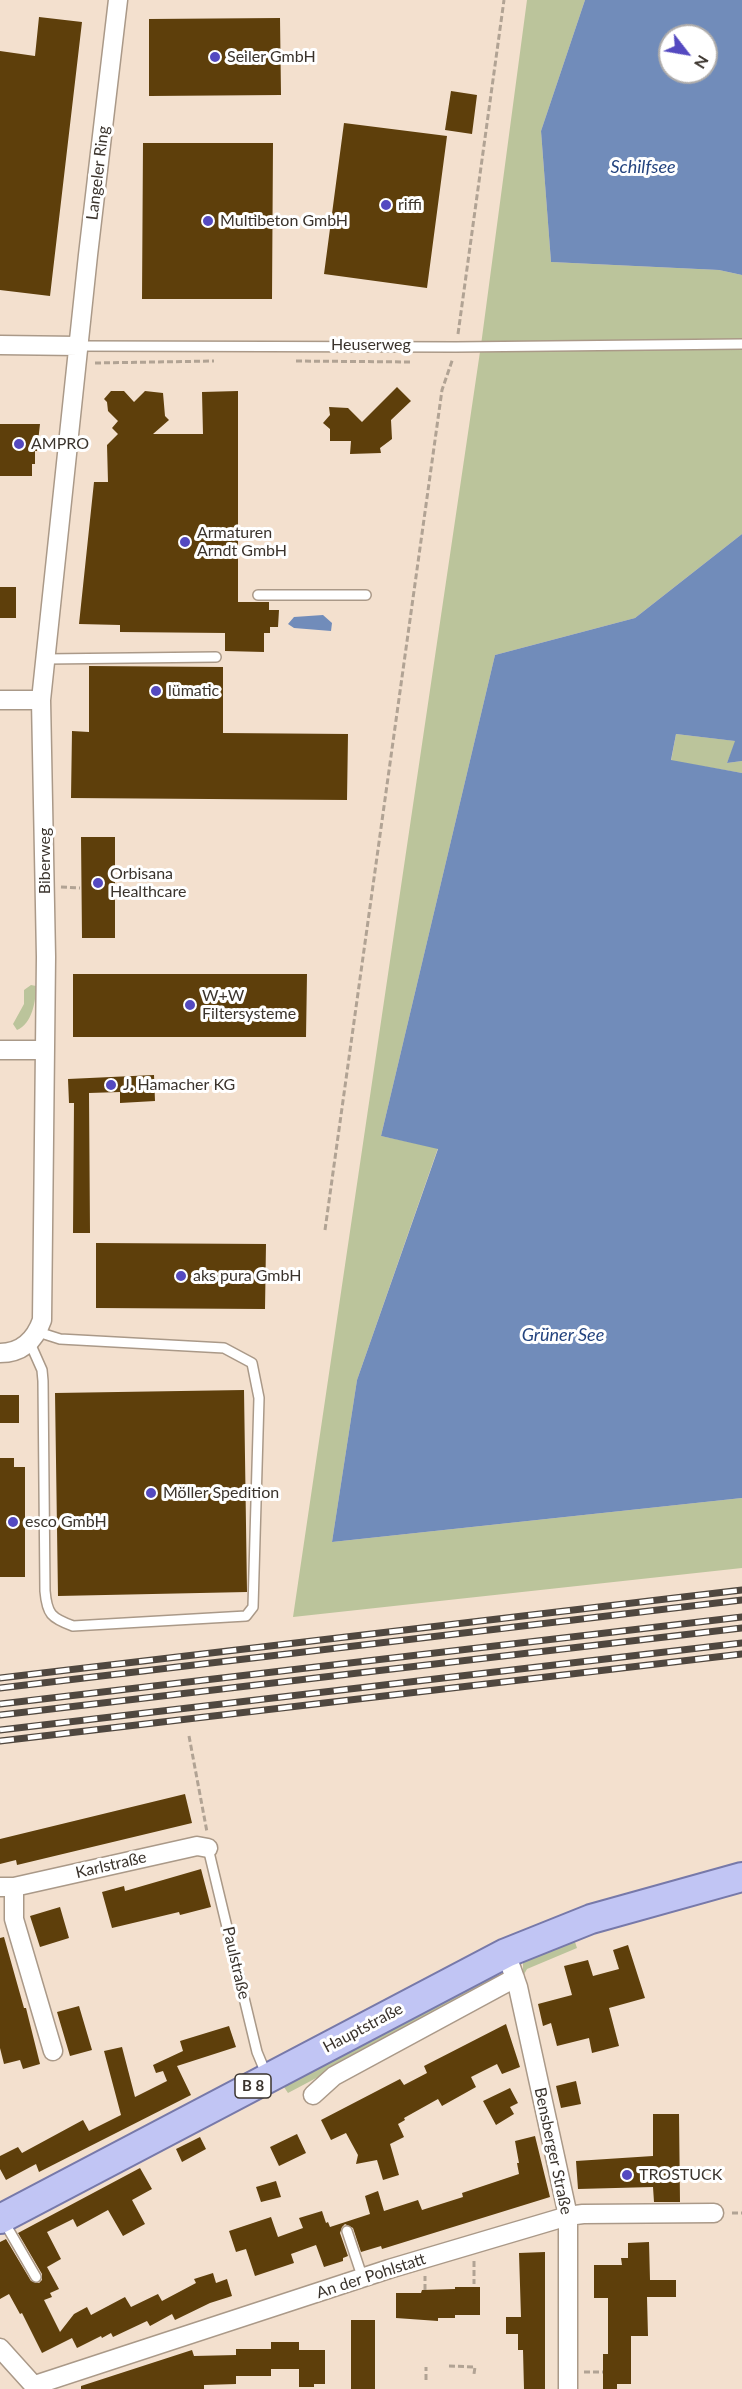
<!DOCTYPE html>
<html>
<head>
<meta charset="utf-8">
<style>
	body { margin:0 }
	#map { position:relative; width:742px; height:2389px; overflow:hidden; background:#f3e0ce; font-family:Lato,sans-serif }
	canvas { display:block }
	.north { position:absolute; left:658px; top:24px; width:60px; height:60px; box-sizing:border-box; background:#fff; border:2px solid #b0adab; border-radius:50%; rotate:121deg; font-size:16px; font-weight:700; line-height:24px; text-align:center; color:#3a332c }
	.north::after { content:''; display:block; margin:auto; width:21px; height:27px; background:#5449c0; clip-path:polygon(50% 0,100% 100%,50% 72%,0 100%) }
</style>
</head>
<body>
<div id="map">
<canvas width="742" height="2389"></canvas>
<div class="north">N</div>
</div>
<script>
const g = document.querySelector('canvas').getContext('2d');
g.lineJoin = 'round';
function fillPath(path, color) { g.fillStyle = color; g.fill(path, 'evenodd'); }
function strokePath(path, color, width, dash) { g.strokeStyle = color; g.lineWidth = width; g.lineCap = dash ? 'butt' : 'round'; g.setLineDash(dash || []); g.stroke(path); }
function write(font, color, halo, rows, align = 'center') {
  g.font = font + ' Lato,sans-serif'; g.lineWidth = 6; g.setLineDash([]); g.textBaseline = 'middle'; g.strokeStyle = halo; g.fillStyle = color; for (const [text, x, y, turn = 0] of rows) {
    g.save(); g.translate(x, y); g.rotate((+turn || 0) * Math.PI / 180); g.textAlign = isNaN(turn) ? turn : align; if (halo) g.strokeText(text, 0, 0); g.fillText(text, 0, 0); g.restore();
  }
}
fillPath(new Path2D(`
	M527,0H585L541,131L551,262L719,270L742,275V534L635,618L495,655L381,1136L438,1148L357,1380L332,1542L742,1498V1568L293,1617L481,345Z
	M676,734L736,741L727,763L742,761V773L671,761Z
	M31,985L36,986C36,1001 32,1024 17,1030L13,1024L24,1004V990Z
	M574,1939L577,1948L527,1969L523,1976V1959Z
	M491,1973L505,1978L288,2093L282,2084Z`), '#bbc49b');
fillPath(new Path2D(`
	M585,0H742V275L719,270L551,262L541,131ZM670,36H706V72H670Z
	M742,534V761L727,763L735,741L676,734L671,760L742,773V1498L332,1542L357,1380L438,1149L381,1136L495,655L635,618Z
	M323,615L332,623L331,631L294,628L288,624L294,617Z`), '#718cba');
fillPath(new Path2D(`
	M39,17L82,22L50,296L0,290V51L35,56Z
	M280,18L281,95L149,96V19Z
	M451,91L477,95L472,134L445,130Z
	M344,123L447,136L427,288L324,274Z
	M143,143H273L272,299H142Z
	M397,387L411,401L391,420L392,439L380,448L381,453L350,454L351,441H330V429L323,423L330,415L329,407L348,408L362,422Z
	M111,391H124L134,402L145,391L163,393L165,416L169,420L153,434H203L202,392L238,391V602H269V610H279L278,627H270V633H264V652L225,651V633L120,632V625L79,624L94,482H108L107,445L118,434L112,428L118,421L108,411L107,402L104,399Z
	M0,424H40L37,451H35V464H32V476H0Z
	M0,587H16V618H0Z
	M89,666L223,667V733L348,734L347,800L71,798L72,731L89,732Z
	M81,837H115V938H82Z
	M73,974H307L306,1037H73Z
	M154,1075L155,1101L120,1103V1092L89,1093L90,1233H73L74,1103H69L68,1079Z
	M96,1243L266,1244L265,1309L96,1308Z
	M244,1390L247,1592L58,1596L55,1393Z
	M0,1395H19V1423H0Z
	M0,1458H14V1467H25V1577H0Z
	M185,1794L192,1823L17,1865L16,1860L0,1864V1839Z
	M201,1869L211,1907L180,1915L179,1912L112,1928L102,1892L124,1886L125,1891Z
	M60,1907L69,1938L40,1947L30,1916Z
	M4,1937L24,2008H26L40,2064L23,2069L20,2060L4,2064L0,2048V1938Z
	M628,1945L645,1998L609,2008L619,2046L592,2053L589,2038L557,2046L551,2023L543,2026L538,2004L572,1995L564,1966L588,1960L593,1976L619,1969L613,1950Z
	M79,2006L92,2050L70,2056L57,2012Z
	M506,2024L520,2067L502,2074L497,2064L471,2077L476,2087L442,2106L438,2099L404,2118L405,2120L398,2124L404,2137L390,2144L399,2175L383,2180L377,2160L356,2164L358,2155L346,2133L331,2140L321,2120L400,2079L404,2085L427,2073L424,2066Z
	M229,2026L236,2047L177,2066L191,2095L39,2172L36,2164L6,2180L0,2169V2156L18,2147L22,2153L83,2120L89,2131L121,2115L104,2051L122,2047L135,2097L167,2081L163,2071L156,2073L153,2065L183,2051L180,2041Z
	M576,2081L581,2104L561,2108L556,2086Z
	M510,2088L518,2103L510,2107L514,2114L496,2125L483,2101Z
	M653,2114H679L680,2202H654L653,2187L578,2189L576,2161L653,2156Z
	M297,2134L306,2153L279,2166L270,2147Z
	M535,2136L550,2197L382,2249L381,2246L361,2252L353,2228L345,2224L342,2227L340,2233L348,2256L343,2258V2261L324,2267L316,2245L291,2254L294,2263L255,2276L246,2249L236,2252L229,2231L271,2217L278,2237L303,2228L299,2218L322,2211L326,2223L328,2222L330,2227L370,2214L365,2196L378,2191L384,2211L418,2200L422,2210L463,2197L462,2193L519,2174L517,2163H519L515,2141Z
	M200,2137L206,2149L182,2162L176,2149Z
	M140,2168L152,2189L132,2200L145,2224L123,2236L108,2210L77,2227L73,2219L47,2232L61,2259L47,2267L59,2289L50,2293L52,2297L44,2300L60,2332L74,2314L87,2307L91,2315L125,2297L131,2307L158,2294L162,2301L196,2283L194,2279L213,2273L216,2283L227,2279L232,2296L210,2303L175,2320L172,2314L150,2326L147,2321L113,2337L111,2333L102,2338L101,2336L77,2348L72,2338L42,2353L22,2313L20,2314L9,2294L0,2299V2242L6,2239L31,2281L39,2283L42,2280V2274L18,2233Z
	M276,2181L281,2197L261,2202L256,2187Z
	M649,2242L650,2280H676V2297H647L648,2336H631V2384H617V2389H603V2354H608V2298H594V2265H622L621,2258H628V2243Z
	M545,2252V2389H524L523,2350H518V2334H506V2317H521L519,2253Z
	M455,2287H480V2315H455V2318H438V2321L396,2318V2293H421L422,2290L455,2289Z
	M351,2320H375V2389H351Z
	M271,2342H299V2350H325V2384H314V2387H299V2369H271V2376H236V2384L204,2385V2389H81V2386L192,2350L194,2356L236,2355V2349H271Z`), '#5e3f0b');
const lane = new Path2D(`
	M78,346L456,347L742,344
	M258,595H366
	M46,659L216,657
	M30,1343L42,1370L43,1381L45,1591C47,1614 51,1618 73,1626L246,1616L253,1607L259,1398L252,1363L224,1348L60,1339L38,1332
	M208,1848L257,2052L267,2076
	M3,2220L36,2277
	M347,2231L363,2279`);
const street = new Path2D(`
	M0,345L78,346
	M0,700H41
	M0,1050H44
	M0,1353C22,1353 35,1340 42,1320L46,957L41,700L88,255L118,0
	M0,1887H14L197,1846L208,1848
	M14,1887V1919L53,2051
	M506,1953L518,1987L568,2216V2389
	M313,2095L334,2076L515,1978
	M0,2348L37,2389
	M35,2385L389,2269L568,2216L583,2214L714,2213`);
const primary = new Path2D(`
	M0,2219L506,1953L591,1919L742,1877`);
strokePath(lane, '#a98', 12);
strokePath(street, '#a98', 21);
strokePath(primary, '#7779a9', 32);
strokePath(new Path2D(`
	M458,334L504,0
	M296,361L412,362
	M95,363L214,361
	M61,887L80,888
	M325,1230L442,390L453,358
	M189,1736L207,1832
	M732,2213H742
	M474,2261V2284
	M425,2290V2276
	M449,2366L475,2367L474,2374
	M584,2372H603
	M426,2380V2367`), '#b1a394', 3, [6, 3]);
strokePath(lane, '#fff', 9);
strokePath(street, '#fff', 18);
strokePath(primary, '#c1c5f4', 28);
const rail = new Path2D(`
	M0,1678L742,1590
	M0,1688L742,1600
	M0,1704L742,1617
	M0,1715L742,1628
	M0,1730L742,1643
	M0,1741L742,1654`);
strokePath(rail, '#4f473f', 7);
strokePath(rail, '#fff', 4.5, [14]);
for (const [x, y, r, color] of [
	[215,57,6,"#5449c0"],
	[386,205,6,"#5449c0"],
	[208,221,6,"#5449c0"],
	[19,444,6,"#5449c0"],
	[185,542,6,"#5449c0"],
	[156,691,6,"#5449c0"],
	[98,883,6,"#5449c0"],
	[190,1005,6,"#5449c0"],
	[111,1085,6,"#5449c0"],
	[181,1276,6,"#5449c0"],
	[151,1493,6,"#5449c0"],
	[13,1522,6,"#5449c0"],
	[627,2175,6,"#5449c0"]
]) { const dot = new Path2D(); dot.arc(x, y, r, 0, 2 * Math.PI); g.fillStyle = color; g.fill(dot); strokePath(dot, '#fff', 2); }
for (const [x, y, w] of [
	[253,2086,36]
]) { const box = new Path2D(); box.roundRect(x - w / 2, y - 12, w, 24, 4.5); g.fillStyle = '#fff'; g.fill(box); strokePath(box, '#3a332c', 1.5); }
write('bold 15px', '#3a332c', null, [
	["B 8",253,2086]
]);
write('16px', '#3a332c', '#fff', [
	["Seiler GmbH",227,57],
	["riffi",398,205],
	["Multibeton GmbH",220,221],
	["AMPRO",31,444],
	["Armaturen",197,533],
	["Arndt GmbH",197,551],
	["lümatic",168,691],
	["Orbisana",110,874],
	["Healthcare",110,892],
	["W+W",202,996],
	["Filtersysteme",202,1014],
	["J. Hamacher KG",123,1085],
	["aks pura GmbH",193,1276],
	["Möller Spedition",163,1493],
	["esco GmbH",25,1522],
	["TROSTUCK",639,2175]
], 'left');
write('16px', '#3a332c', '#fff', [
	["Langeler Ring",98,173,-83],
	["Heuserweg",371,345],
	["Biberweg",45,861,-90],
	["Karlstraße",111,1865,-13],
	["Paulstraße",236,1963,77],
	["Hauptstraße",363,2028,-28],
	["Bensberger Straße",553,2151,78],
	["An der Pohlstatt",371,2276,-18]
]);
write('italic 18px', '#24447f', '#fff', [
	["Schilfsee",643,167],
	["Grüner See",563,1335]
]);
</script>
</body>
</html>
